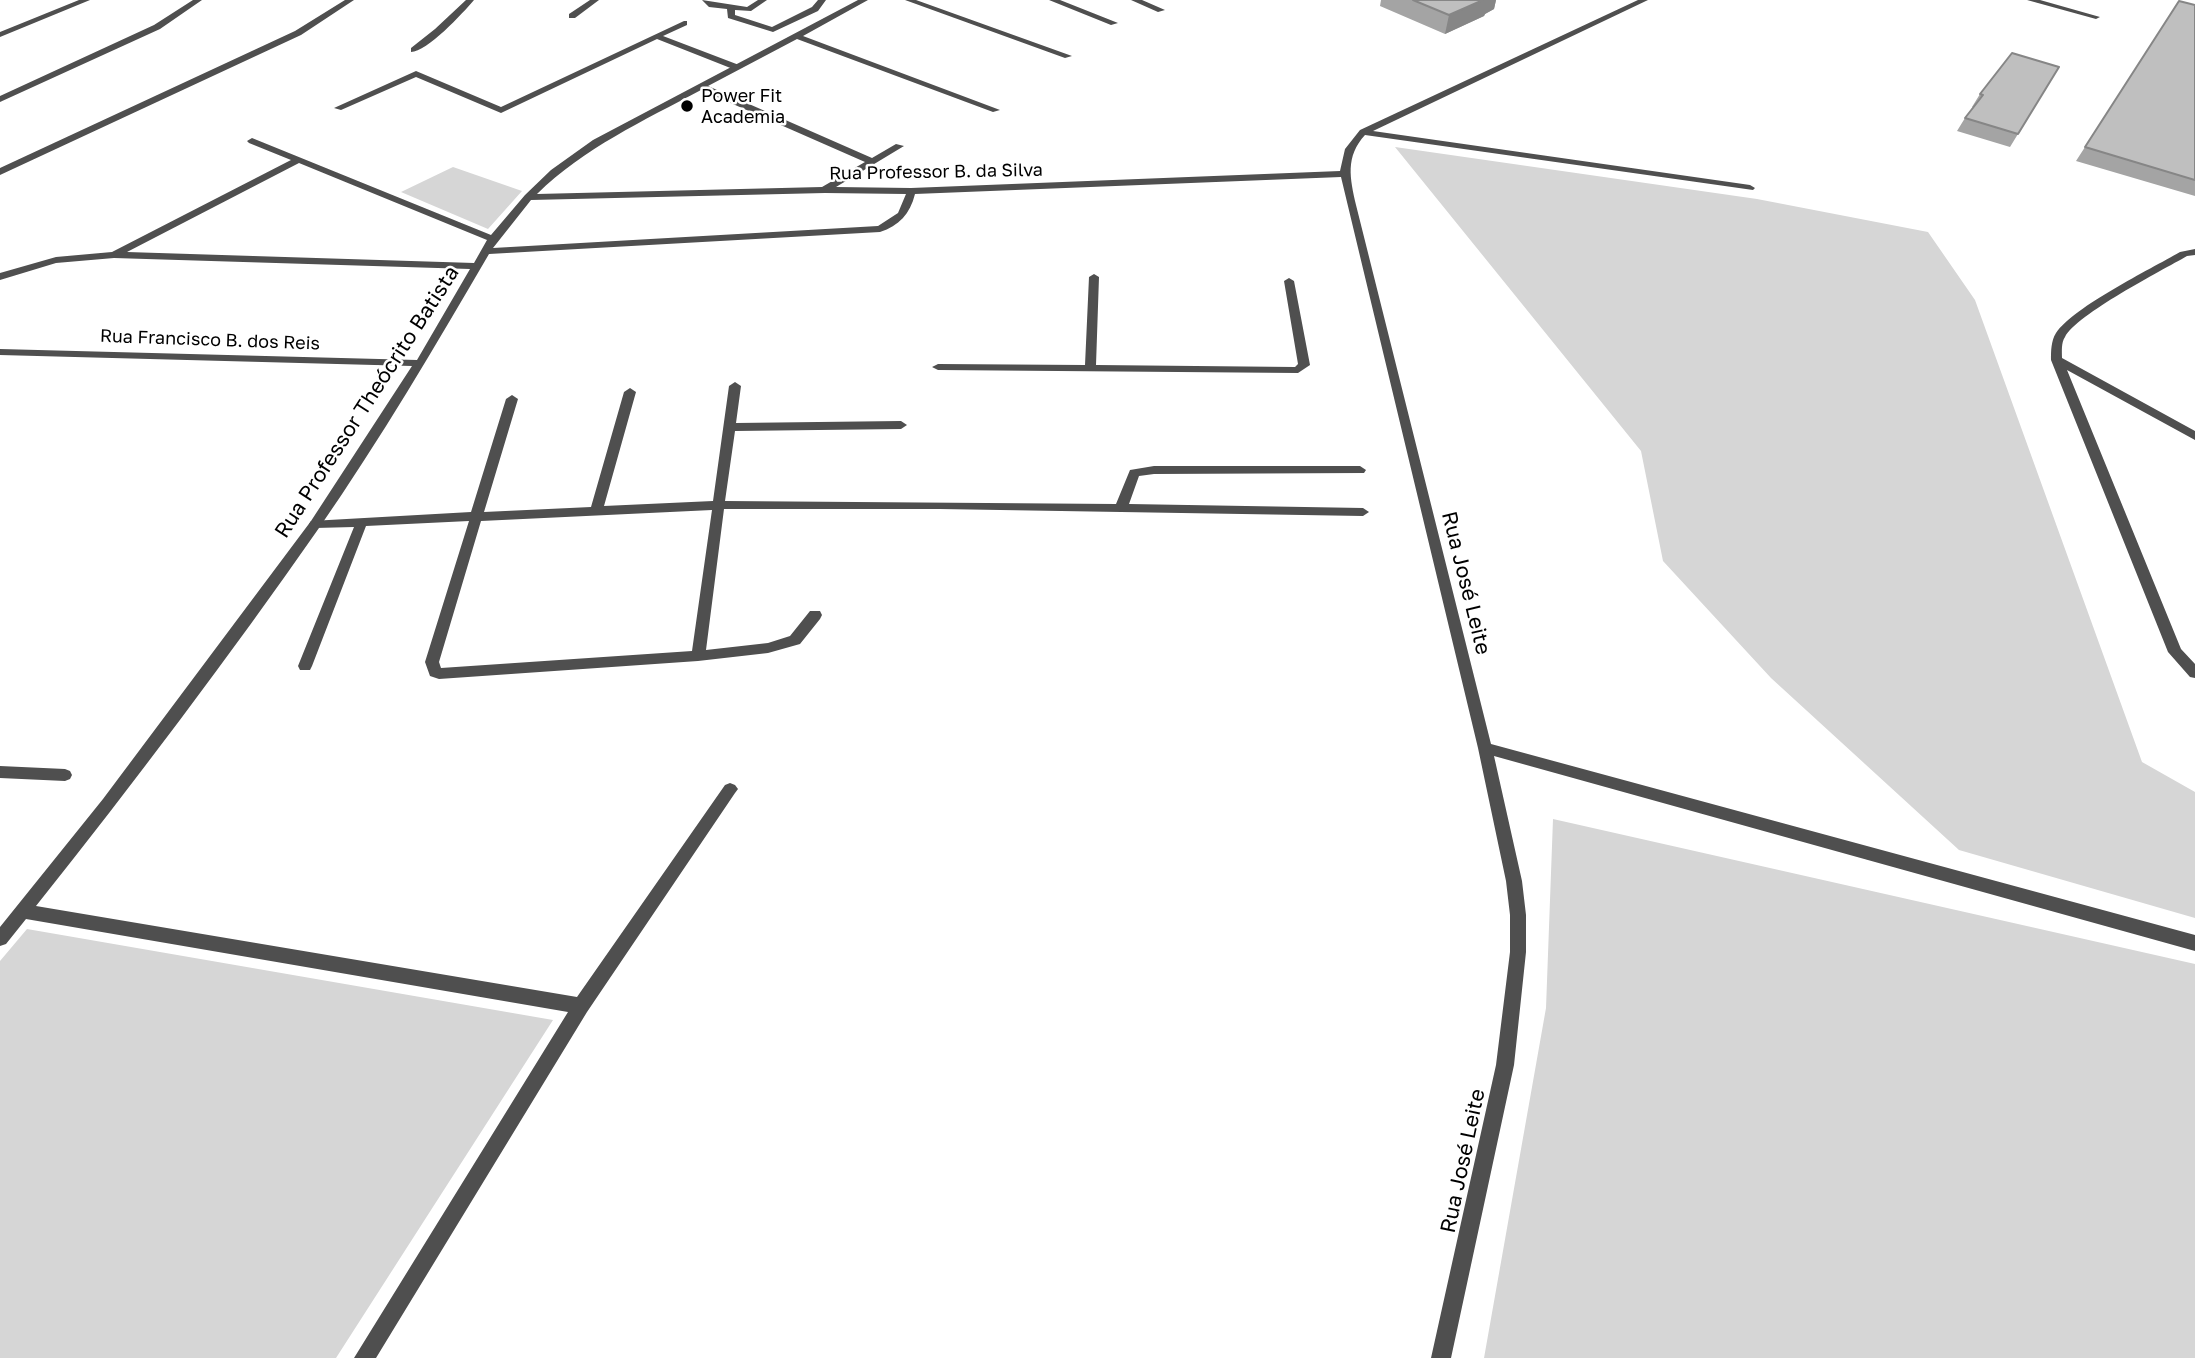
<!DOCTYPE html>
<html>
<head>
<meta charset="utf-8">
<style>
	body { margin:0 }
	canvas { display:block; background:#fff }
</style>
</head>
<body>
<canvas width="2195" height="1358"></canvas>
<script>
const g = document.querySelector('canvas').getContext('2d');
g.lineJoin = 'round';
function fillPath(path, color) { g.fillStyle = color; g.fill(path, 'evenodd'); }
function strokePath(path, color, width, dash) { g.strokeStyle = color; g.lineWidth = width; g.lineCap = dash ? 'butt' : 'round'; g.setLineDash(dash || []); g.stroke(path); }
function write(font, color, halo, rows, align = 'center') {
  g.font = font + ' "Golos Text",sans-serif'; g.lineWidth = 5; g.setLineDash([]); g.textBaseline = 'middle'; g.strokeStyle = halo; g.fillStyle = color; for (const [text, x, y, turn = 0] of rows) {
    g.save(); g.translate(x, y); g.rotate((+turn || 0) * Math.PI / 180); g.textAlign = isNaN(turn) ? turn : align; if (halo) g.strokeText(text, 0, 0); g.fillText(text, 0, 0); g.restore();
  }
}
fillPath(new Path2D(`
	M1395,147L1757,199L1928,232L1975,300L2142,762L2195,792V918L1959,850L1771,678L1663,561L1641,451Z
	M453,167L522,191L488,229L401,192Z
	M1553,819L2195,964V1358H1484L1546,1008Z
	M27,929L553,1020L336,1358H0V961Z`), '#d6d6d6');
fillPath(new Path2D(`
	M702,0L747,7L758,0H767L751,11L735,10V15L772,27L812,7L818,0H826L818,11L773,32L728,18L727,9L709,7Z
	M684,21H687V25L663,36L739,65V69H733L657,39L501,113L416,77L341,110L334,108L416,71L501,107Z
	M1094,274L1099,277L1096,365L1295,367L1298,364L1284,281L1289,278L1294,281L1310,365L1298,373L938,370L932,367L938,364L1085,365L1089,277Z
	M735,382L741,386L736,423L901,421L907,425L901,429L735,431L725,501L1116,504L1130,470L1154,466H1360L1366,470L1364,473L1154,474L1139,476L1129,504L1363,508L1369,512L1363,516L940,509H724L706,650L768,643L790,636L810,611H820L822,615L820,619L800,644L768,653L698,661L439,679L430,676L425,662L469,521L366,526L312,666L310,670H300L298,666L354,527L315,528L311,527L309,524L311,521L471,512L506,399L512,395L518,399L484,512L591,507L624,392L630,388L636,392L604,506L713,501L729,386ZM712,510L692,651L441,668L439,662L481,521Z
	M0,766L65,769L70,771L72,775L70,779L65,781L0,778Z`), '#4f4f4f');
fillPath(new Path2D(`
	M79,0H90L0,37V32Z
	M193,0H202L160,29L0,102V96L154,25Z
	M345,0H354L301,35L0,175V168L295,31Z
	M466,0H474C463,13 427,52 411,52V48L435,29Z
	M590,0H599L575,18H569V14Z
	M858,0H868L803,36L1000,110L993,112L797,39L708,86L872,158L896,144L904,146L836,187L911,188L1340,171L1345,149L1360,130L1638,0H1648L1373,131L1750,185L1755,188L1753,190L1365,135C1345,157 1350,178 1356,205L1491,744L2195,935V951L1494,756L1522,881L1526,915V952L1514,1065L1451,1358H1431L1496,1065L1510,952V915L1506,881L1478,748L1341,177L915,194C910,214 899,226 880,232L489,254C436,345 380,440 319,528C229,657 134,783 36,906L577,997L725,785L730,783L735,785L738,789L735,793L587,1012L376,1358H354L568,1012L26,919L6,944L0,946V927L103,799L311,521L412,366L0,355V349L417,360L470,269L114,258L56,263L0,280V273L56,257L112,252L291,160L249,143L247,141L252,138L491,235L525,195L551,170L593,140ZM701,90L865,162L822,187L537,194C584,148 643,121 701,90ZM299,163L487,240L474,263L127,252ZM825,193L906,194L898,213L878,226L493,248L531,200Z
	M905,0H916L1072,56L1065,58Z
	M1049,0H1060L1118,23L1111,25Z
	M1131,0H1142L1165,10L1158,12Z
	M2027,0H2040L2100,17L2096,19Z
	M2195,249V255L2187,256C2161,271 2077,314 2065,337C2061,343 2062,351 2062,358L2195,431V440L2067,370L2181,649L2195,664V678L2190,677L2168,652L2051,360C2051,351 2051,341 2056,333C2075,306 2149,270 2180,252Z`), '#4f4f4f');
fillPath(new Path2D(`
	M1381,0H1496L1494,9L1485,14L1484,16L1445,34L1380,6Z
	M2179,1L2195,5V196L2076,161Z
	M2059,67L2010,147L1957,131L1965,118L1973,107H1972L1980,94Z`), '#a4a4a4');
fillPath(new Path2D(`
	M1483,0H1496L1494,9L1485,14L1484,16L1445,34L1449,15Z`), '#868686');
const building = new Path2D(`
	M1413,0H1483L1449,15Z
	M2179,1L2195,5V180L2085,147Z
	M2012,53L2059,67L2018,134L1965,118L1983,95L1980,94Z`);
fillPath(building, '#bfbfbf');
strokePath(building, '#868686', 2);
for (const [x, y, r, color] of [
	[687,106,7,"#000"]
]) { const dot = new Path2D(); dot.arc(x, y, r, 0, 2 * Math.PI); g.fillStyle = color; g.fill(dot); strokePath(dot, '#fff', 2.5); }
write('18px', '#000', '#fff', [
	["Power Fit",701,96],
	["Academia",701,117]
], 'left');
write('18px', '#000', '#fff', [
	["Rua Professor B. da Silva",936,172,-1],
	["Rua Francisco B. dos Reis",210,340,2]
]);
write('21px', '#000', '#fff', [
	["Rua Professor Theócrito Batista",367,402,-57],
	["Rua José Leite",1466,583,76],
	["Rua José Leite",1463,1161,-78]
]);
</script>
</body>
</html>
